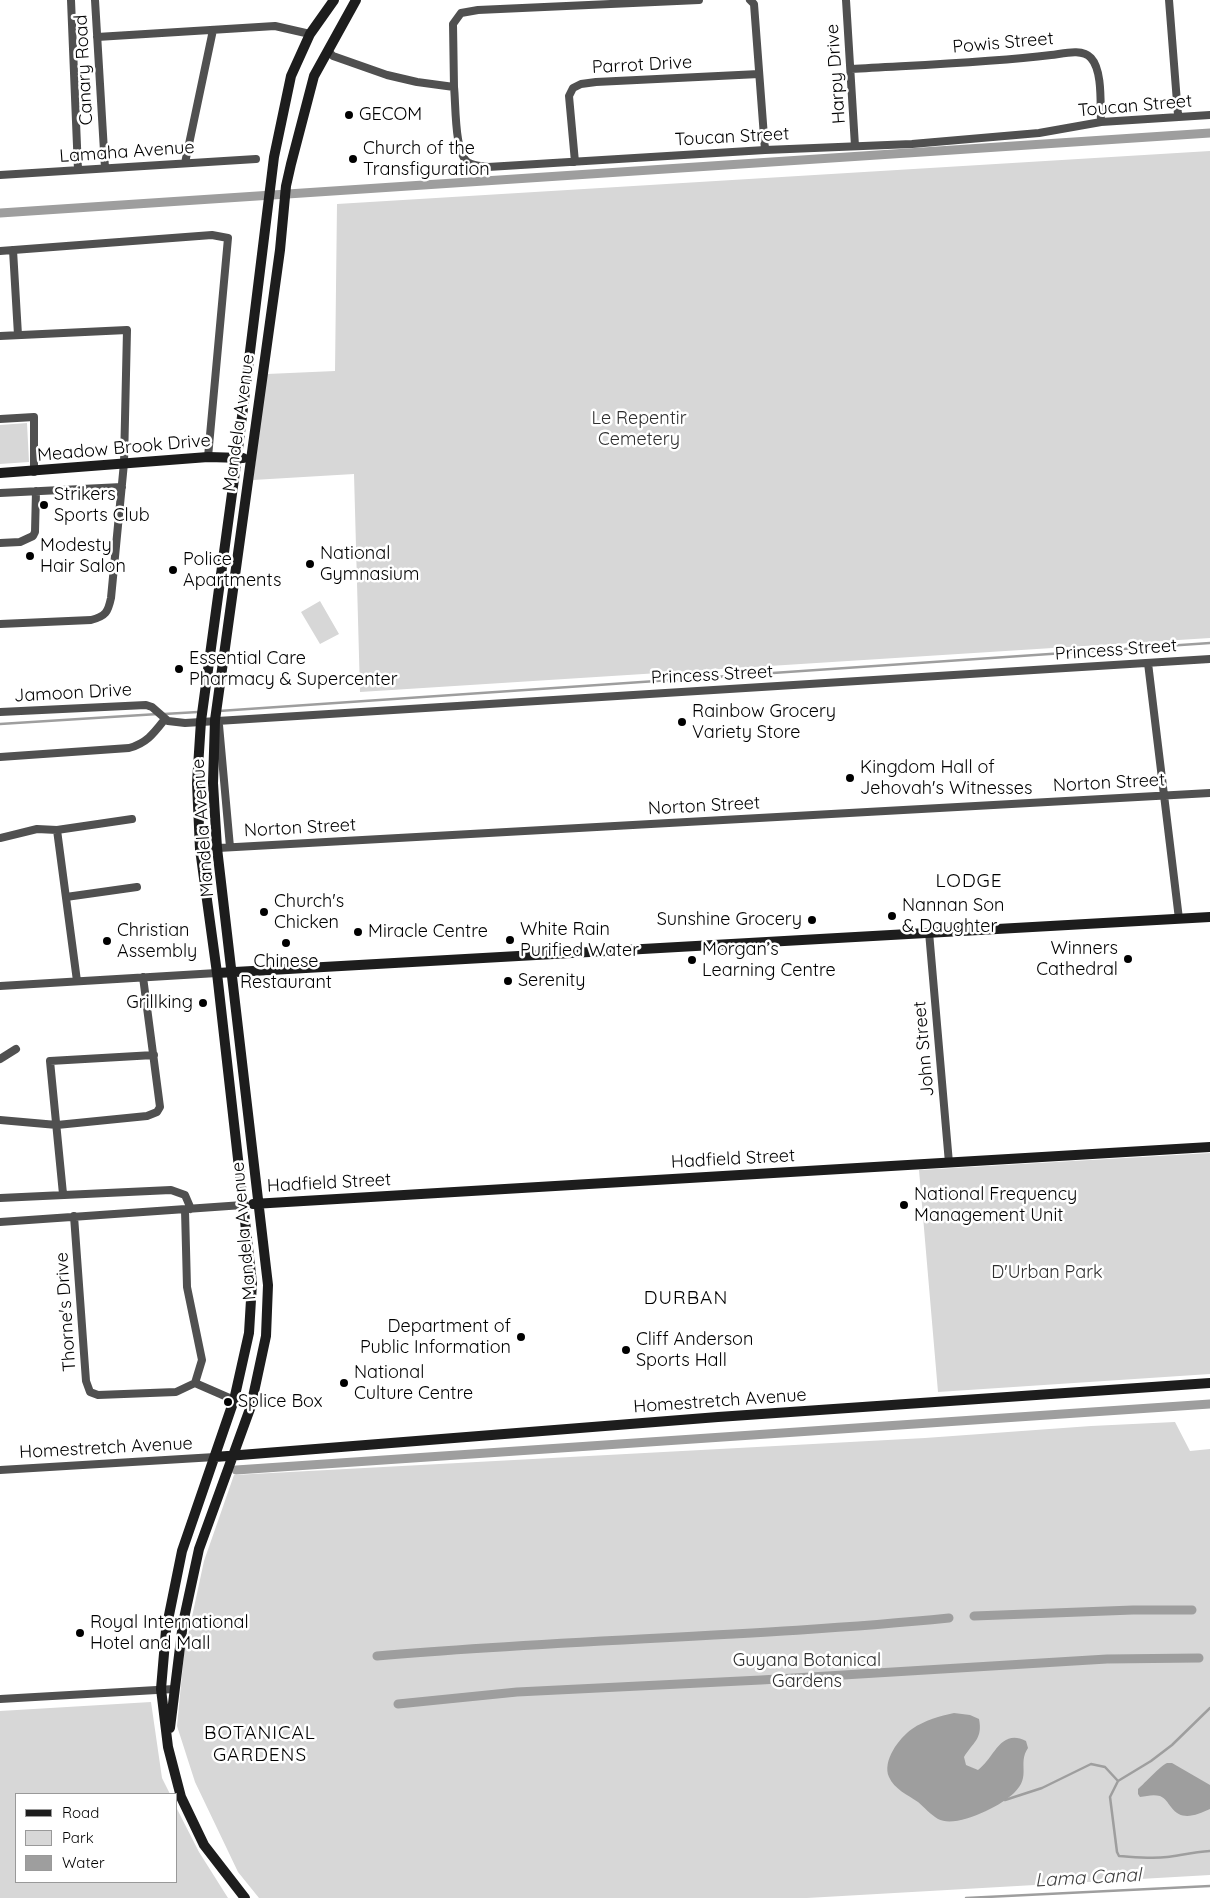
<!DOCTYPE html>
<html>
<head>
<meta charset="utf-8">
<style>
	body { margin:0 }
	#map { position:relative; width:1210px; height:1898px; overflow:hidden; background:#fff; font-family:Quicksand,sans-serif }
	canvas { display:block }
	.legend { position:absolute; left:15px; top:1793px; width:162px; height:90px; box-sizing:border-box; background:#fff; border:1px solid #999; margin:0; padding:6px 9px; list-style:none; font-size:15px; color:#000 }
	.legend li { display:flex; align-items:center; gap:10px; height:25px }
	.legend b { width:25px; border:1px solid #999 }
</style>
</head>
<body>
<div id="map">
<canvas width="1210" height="1898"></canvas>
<ul class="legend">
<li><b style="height:6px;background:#1d1d1d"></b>Road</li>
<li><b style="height:14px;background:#d7d7d7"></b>Park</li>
<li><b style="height:14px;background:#9e9e9e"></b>Water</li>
</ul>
</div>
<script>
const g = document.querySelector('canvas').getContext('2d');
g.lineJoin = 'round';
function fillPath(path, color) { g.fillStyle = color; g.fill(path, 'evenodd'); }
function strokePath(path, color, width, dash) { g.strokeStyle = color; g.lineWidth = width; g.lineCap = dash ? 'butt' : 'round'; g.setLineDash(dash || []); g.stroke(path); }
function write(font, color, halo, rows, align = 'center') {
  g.font = font + ' Quicksand,sans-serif'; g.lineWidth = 5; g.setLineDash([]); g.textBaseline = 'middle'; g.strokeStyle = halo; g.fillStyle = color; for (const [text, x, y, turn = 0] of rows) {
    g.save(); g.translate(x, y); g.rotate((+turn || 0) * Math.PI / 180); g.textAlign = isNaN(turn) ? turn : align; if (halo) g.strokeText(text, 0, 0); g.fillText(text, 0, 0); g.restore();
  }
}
fillPath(new Path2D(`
	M1210,151V638L360,692L354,474L253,480L267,374L335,371L337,204Z
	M27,423L29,462L0,464V425Z
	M320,601L339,634L320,644L301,612Z
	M1210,1153V1374L938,1392L919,1170Z
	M1175,1422L1190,1451L1210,1449V1875L807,1898H259L238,1872L195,1782L177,1726L184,1654L204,1561L234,1475L925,1438L1091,1426Z
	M151,1702L162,1778L170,1794H16V1882H176V1807L199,1852L228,1898H0V1711Z`), '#d7d7d7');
fillPath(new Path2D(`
	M954,1713L970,1715L979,1719C983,1739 973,1742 964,1757L966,1765L978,1770C994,1759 1000,1728 1026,1741L1028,1748C1017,1764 1032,1776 1014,1793C1001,1806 956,1829 938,1819C931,1815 924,1807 918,1802C908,1795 894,1789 889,1777C882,1761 899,1738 912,1729C925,1720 940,1716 954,1713Z
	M1167,1763H1172L1210,1785V1809C1196,1815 1182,1822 1171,1807C1168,1803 1165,1798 1160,1796C1153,1794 1147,1796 1140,1797L1138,1794V1789C1145,1783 1160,1766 1167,1763Z`), '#9e9e9e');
strokePath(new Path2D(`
	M219,711L1210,643
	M164,714L198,712
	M0,724L158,714
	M1210,1708L1172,1745L1151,1761L1118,1781L1110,1797L1117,1852L1119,1856C1135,1857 1151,1859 1167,1857C1181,1855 1195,1852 1210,1851
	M1005,1800L1042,1788L1091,1764L1105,1767L1118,1781
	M966,1898L1210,1886`), '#9e9e9e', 2.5);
strokePath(new Path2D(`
	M0,213L1210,133
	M236,1470L1210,1404
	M974,1616L1133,1610H1192
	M377,1656C568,1639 759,1637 949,1618
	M398,1704L517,1692L761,1680L1107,1659L1199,1658`), '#9e9e9e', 9);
strokePath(new Path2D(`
	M71,0L78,170
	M95,0L105,168
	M750,0L754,4L765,150
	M846,0L855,146
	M1169,0L1178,115
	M97,37L275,26L310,34
	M328,51L333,56L387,75L417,82L454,87C456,104 454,155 469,163C474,166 483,166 488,167L765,150L912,144L1039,133L1101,122L1210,115
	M851,69C918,65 985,63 1051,55C1062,54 1082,48 1091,58C1103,71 1100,105 1101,122
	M454,87L453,24L461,13L478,10L699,0
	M575,162L569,96L573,88L581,84L596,82L759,74
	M185,163L213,30
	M0,175L256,159
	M13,250L18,335
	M0,251L212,235L228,238L208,457
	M0,336L127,330L124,463L111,598C108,612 106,616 91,620L0,624
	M0,419L34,417V472
	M0,493L122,487
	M0,543L20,542L33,536L35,532L36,491
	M1148,663L1179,919
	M0,712L146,705L152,707L168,721L185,723L1210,659
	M219,725L230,847
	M0,757L129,748C147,743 154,733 165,719
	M57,830L77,981
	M0,838L37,829L57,830L132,819
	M200,849L1210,793
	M66,897L137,887
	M929,932L949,1163
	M0,986L217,973
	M0,1059L16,1049
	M0,1120L57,1125L147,1116L157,1112L160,1107L143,977
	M63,1194L50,1061L154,1055
	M0,1198L171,1190L185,1195L191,1209
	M74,1216L86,1381L90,1392L98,1395L176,1392L195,1383L202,1360L187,1287L185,1210
	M0,1222L243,1205
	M195,1383L234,1400
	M0,1470L215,1457
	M0,1699L174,1689`), '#505050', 8);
strokePath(new Path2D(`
	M0,473L208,457L243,458
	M217,973L1210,917
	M253,1204L1210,1147
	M215,1457L718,1417L1210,1383
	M170,1728L183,1623L199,1549L251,1406L266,1336L268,1285L217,848L213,783L215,720L280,250L286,186L291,164L314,76L356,0
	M245,1898L204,1845L181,1797L168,1747L161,1689L166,1630L182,1551L234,1400L249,1333L252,1283L217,973L200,849L197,783L201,721L237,457L274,157L291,76L310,34L334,0`), '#1d1d1d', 10);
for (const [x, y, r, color] of [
	[349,115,5,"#000"],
	[353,159,5,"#000"],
	[44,505,5,"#000"],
	[30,556,5,"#000"],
	[310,564,5,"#000"],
	[173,570,5,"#000"],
	[179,669,5,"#000"],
	[682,722,5,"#000"],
	[850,778,5,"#000"],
	[264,912,5,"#000"],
	[892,916,5,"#000"],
	[812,920,5,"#000"],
	[358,932,5,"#000"],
	[510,940,5,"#000"],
	[107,941,5,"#000"],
	[286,943,5,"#000"],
	[1128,959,5,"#000"],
	[692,960,5,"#000"],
	[508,981,5,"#000"],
	[203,1003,5,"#000"],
	[904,1205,5,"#000"],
	[521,1337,5,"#000"],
	[626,1350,5,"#000"],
	[344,1383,5,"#000"],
	[228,1402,5,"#000"],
	[80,1633,5,"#000"]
]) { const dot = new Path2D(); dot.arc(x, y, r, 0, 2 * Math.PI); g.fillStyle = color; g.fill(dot); strokePath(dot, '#fff', 2); }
write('18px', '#000', '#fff', [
	["Powis Street",1003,43,-5],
	["Parrot Drive",642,65,-3],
	["Canary Road",84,70,-93],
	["Harpy Drive",836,74,-94],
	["Toucan Street",1135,106,-5],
	["Toucan Street",732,137,-3],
	["Lamaha Avenue",127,152,-4],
	["Mandela Avenue",239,423,-82],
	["Meadow Brook Drive",124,448,-5],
	["Princess Street",1116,650,-4],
	["Princess Street",712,675,-3],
	["Jamoon Drive",73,693,-3],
	["Norton Street",1109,783,-3],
	["Norton Street",704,806,-3],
	["Mandela Avenue",203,828,-94],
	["Norton Street",300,828,-3],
	["John Street",924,1049,-95],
	["Hadfield Street",733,1159,-3],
	["Hadfield Street",329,1183,-3],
	["Mandela Avenue",244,1231,-95],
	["Thorne's Drive",66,1312,-94],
	["Homestretch Avenue",720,1401,-4],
	["Homestretch Avenue",106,1448,-3]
]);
write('18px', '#000', '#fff', [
	["GECOM",359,115],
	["Church of the",363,149],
	["Transfiguration",363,170],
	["Strikers",54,495],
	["Sports Club",54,516],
	["Modesty",40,546],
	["Hair Salon",40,567],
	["National",320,554],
	["Gymnasium",320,575],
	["Police",183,560],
	["Apartments",183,581],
	["Essential Care",189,659],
	["Pharmacy & Supercenter",189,680],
	["Rainbow Grocery",692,712],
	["Variety Store",692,733],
	["Kingdom Hall of",860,768],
	["Jehovah's Witnesses",860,789],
	["Church's",274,902],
	["Chicken",274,923],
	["Nannan Son",902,906],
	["& Daughter",902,927],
	["Sunshine Grocery",802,920,"right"],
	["White Rain",520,930],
	["Purified Water",520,951],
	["Christian",117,931],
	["Assembly",117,952],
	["Miracle Centre",368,932],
	["Winners",1118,949,"right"],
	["Cathedral",1118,970,"right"],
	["Morgan’s",702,950],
	["Learning Centre",702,971],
	["Chinese",286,962,"center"],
	["Restaurant",286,983,"center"],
	["Serenity",518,981],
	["Grillking",193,1003,"right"],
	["National Frequency",914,1195],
	["Management Unit",914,1216],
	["Department of",511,1327,"right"],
	["Public Information",511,1348,"right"],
	["Cliff Anderson",636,1340],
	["Sports Hall",636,1361],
	["National",354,1373],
	["Culture Centre",354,1394],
	["Splice Box",238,1402],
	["Royal International",90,1623],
	["Hotel and Mall",90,1644]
], 'left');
write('18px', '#2e2e2e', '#fff', [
	["Le Repentir",639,419],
	["Cemetery",639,440],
	["D'Urban Park",1047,1273],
	["Guyana Botanical",807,1661],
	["Gardens",807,1682]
]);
g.letterSpacing = '1px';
write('19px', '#000', '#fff', [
	["LODGE",969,881],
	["DURBAN",686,1298],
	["BOTANICAL",260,1733],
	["GARDENS",260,1755]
]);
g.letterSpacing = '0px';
write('italic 19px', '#3f3f3f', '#fff', [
	["Lama Canal",1088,1878,-3]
]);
</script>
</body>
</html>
